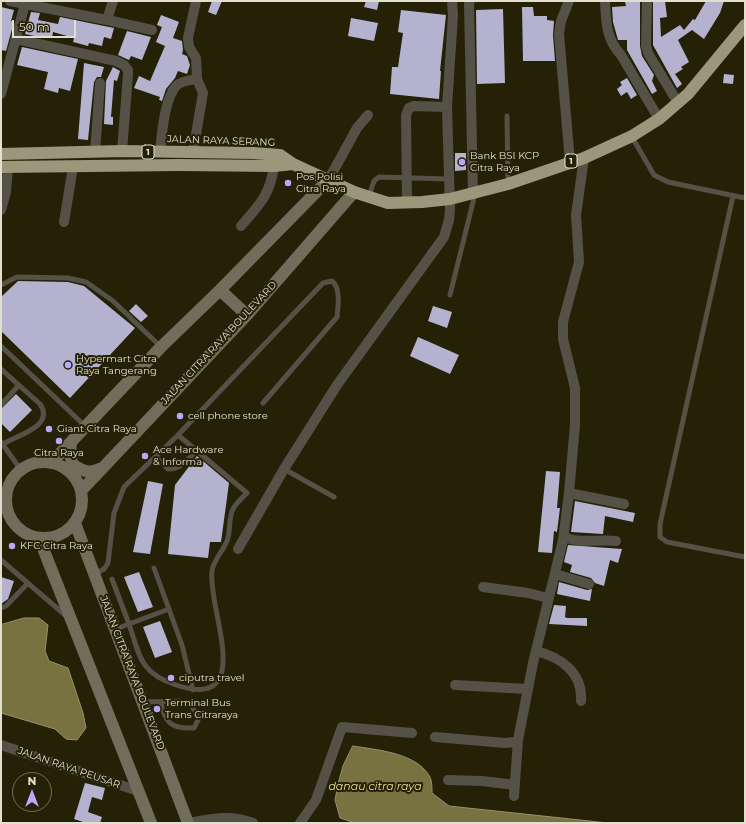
<!DOCTYPE html>
<html>
<head>
<meta charset="utf-8">
<style>
	body { margin:0 }
	#map { position:relative; width:746px; height:824px; overflow:hidden; background:#252107; font-family:Montserrat,sans-serif }
	canvas { display:block }
	.frame { position:absolute; inset:0; border:2px solid #e1e0d0; pointer-events:none }
	.north { position:absolute; left:12px; top:772px; width:40px; height:40px; box-sizing:border-box; background:#252107; border:1px solid #706d57; border-radius:50%; rotate:0deg; font-size:11px; font-weight:700; line-height:16px; text-align:center; color:#e1e0d0 }
	.north::after { content:''; display:block; margin:auto; width:14px; height:18px; background:#b6abf8; clip-path:polygon(50% 0,100% 100%,50% 72%,0 100%) }
	.scale { position:absolute; left:12px; top:20px; width:64px; height:18px; box-sizing:border-box; border:2px solid #e1e0d0; border-top:0; padding-left:5px; font-size:12px; line-height:14px; white-space:nowrap; color:#e1e0d0; -webkit-text-stroke:3px #252107; paint-order:stroke }
</style>
</head>
<body>
<div id="map">
<canvas width="746" height="824"></canvas>
<div class="frame"></div>
<div class="north">N</div>
<div class="scale">50 m</div>
</div>
<script>
const g = document.querySelector('canvas').getContext('2d');
g.lineJoin = 'round';
function fillPath(path, color) { g.fillStyle = color; g.fill(path, 'evenodd'); }
function strokePath(path, color, width, dash) { g.strokeStyle = color; g.lineWidth = width; g.lineCap = dash ? 'butt' : 'round'; g.setLineDash(dash || []); g.stroke(path); }
function write(font, color, halo, rows, align = 'center') {
  g.font = font + ' Montserrat,sans-serif'; g.lineWidth = 4; g.setLineDash([]); g.textBaseline = 'middle'; g.strokeStyle = halo; g.fillStyle = color; for (const [text, x, y, turn = 0] of rows) {
    g.save(); g.translate(x, y); g.rotate((+turn || 0) * Math.PI / 180); g.textAlign = isNaN(turn) ? turn : align; if (halo) g.strokeText(text, 0, 0); g.fillText(text, 0, 0); g.restore();
  }
}
const water = new Path2D(`
	M24,618H39L48,625L45,651L49,661L68,668L83,713L86,728L77,740L66,739L55,729L1,713V625Z
	M353,746C378,750 417,753 430,777C432,781 432,788 432,793L449,806L608,823H355L340,818L335,800L338,784L343,766Z`);
fillPath(water, '#787140');
strokePath(water, '#98926b', 1);
fillPath(new Path2D(`
	M212,1H222L216,15L208,12Z
	M366,1H379L377,10L364,7Z
	M640,1V46L642,56L654,75L652,81L657,91L652,94L627,50V40H618L613,22L612,7L626,6L625,2Z
	M653,1H665L667,17L660,18L661,37L680,25L684,30L693,19L695,20L706,1H724L720,13L704,39L692,30L678,40L689,62L681,67L683,69L675,74L682,84L677,88L653,45Z
	M1,7L14,10L11,21L14,22L6,51L1,50Z
	M522,7H533L534,16H547V20L554,21L553,35L555,61H523Z
	M503,9L505,83L477,84L476,10Z
	M401,10L446,15L440,71H441L439,99L390,94L392,67H398L403,33L398,32Z
	M31,12L40,13L38,20L58,24L60,17L114,28L111,39L104,37L102,46L89,43L88,46L73,42L74,38L53,32L52,38L44,36V38L25,34Z
	M161,15L179,22L173,38L182,41L183,50L182,54L187,56L190,65L187,74L178,71L175,78L166,89L162,101L159,100L160,97L134,88L139,76L150,81L165,46L156,42L162,27L157,25Z
	M351,18L378,23L374,41L348,36Z
	M127,31L151,37L142,60L131,56L129,60L118,55Z
	M22,47L78,59L70,91L59,88L58,93L44,89L48,72L17,65Z
	M84,63L104,67L101,77H97L94,82L88,140L78,139Z
	M113,67L120,71L117,81L114,80L111,117H113V125L104,124L106,81Z
	M724,74L734,75L733,84L723,83Z
	M627,78L637,95L631,99L627,92L621,96L617,89L622,85L620,82Z
	M455,153H466V170L455,171Z
	M18,281L68,282L84,286L135,328L70,398L1,331V297Z
	M136,304L148,316L141,322L129,311Z
	M433,306L452,312L447,328L428,321Z
	M418,337L459,355L450,374L410,356Z
	M16,394L32,410L10,432L1,423V409Z
	M197,456L229,483L221,542H210L208,558L168,554L175,485Z
	M546,471L560,472L557,508H560L557,532L554,531L552,553L538,552Z
	M148,481L163,484L150,554L133,552Z
	M575,501L635,513L633,522L605,516L603,534L571,532Z
	M568,545L622,549L618,563L610,560L604,586L595,583L591,578L570,572L572,565L564,562Z
	M139,572L153,607L138,612L124,577Z
	M1,577L14,581L8,599L1,604Z
	M559,582L587,590L592,589L590,601L557,594Z
	M554,605L566,606L565,617L567,618H587V626L549,624Z
	M160,621L172,652L155,658L143,627Z
	M85,783L105,788L102,800L92,797L88,812L102,817L100,823H86L74,819Z`), '#b5b2cf');
strokePath(new Path2D(`
	M507,116L508,184
	M632,137L654,175L668,182L745,198
	M369,196L374,181L379,177L448,179
	M733,196L660,524V537L667,542L745,557
	M1,285L17,277L68,278L86,282L113,301L161,347
	M450,295L475,194
	M1,346L85,426
	M1,369L40,404C56,427 14,436 1,445
	M1,405L19,385
	M1,442L21,470
	M156,457L168,469C182,469 187,460 196,451
	M284,469L334,497
	M1,560L65,615
	M154,568L182,645L193,690
	M95,574L104,569L108,563L114,513L124,487L178,435L323,283L332,281C341,288 338,307 337,317L263,403
	M112,579L129,624L169,609
	M1,608L6,606L28,583
	M116,629L129,624C140,657 140,673 176,685C258,712 207,608 212,571C213,561 223,551 227,541C231,531 228,519 233,509C236,503 242,498 247,493L178,435
	M143,702L181,701L191,705L199,718L194,728C172,729 164,723 161,702`), '#545247', 5);
strokePath(new Path2D(`
	M10,1L107,20L113,1
	M470,1L469,4L473,193
	M569,1L561,21L559,34L570,162
	M605,1C606,22 606,39 621,55L659,119
	M647,1L646,46L648,53L678,103
	M107,20L152,30
	M16,39L116,61L124,65L128,70V74L122,151
	M1,94L25,4
	M95,152L100,83
	M160,152C162,134 164,100 176,86C180,81 191,80 197,79
	M193,152L203,93L197,79L196,58L189,47L188,38L196,1
	M329,179L357,128L368,115
	M407,203L406,115L409,108L414,106L447,107
	M1,210L6,192L8,167
	M64,222L73,167
	M241,226C260,204 270,195 274,166
	M569,493L624,504
	M564,537C581,544 599,539 616,541
	M238,549L284,469L337,385L444,237L449,220L450,209L447,107L453,15L452,1
	M555,574L589,584
	M483,587L528,593L548,598
	M536,651C561,657 583,673 581,701
	M455,685L527,689
	M435,737L505,743L515,742L518,740L533,663L563,540L569,493L575,425V388L563,339V322L579,262L576,215L584,158
	M1,745L138,791
	M448,780L482,781L515,785
	M514,796L518,740
	M188,823C212,819 229,814 253,823
	M300,823L316,800L342,727L412,733`), '#545247', 10);
strokePath(new Path2D(`
	M220,290L247,315
	M71,442L70,455L73,465C85,472 89,474 102,468
	M6 500a38 38 0 1 1 76 0a38 38 0 1 1-76 0Z
	M51,463L161,347L220,290L329,179
	M81,491L247,315L354,192
	M75,523L188,823
	M39,538L151,823`), '#706e5b', 12);
strokePath(new Path2D(`
	M1,154L122,151L254,153L280,155L293,164L354,192L388,203L422,202L450,199L508,184L584,158L632,136L659,119L688,94L745,25
	M1,167L180,165L274,166L293,164`), '#9b977a', 12);
for (const [x, y, r, color] of [
	[462,162,4,"#b6abf8"],
	[288,183,4,"#b6abf8"],
	[68,365,4,"#b6abf8"],
	[180,416,4,"#b6abf8"],
	[49,429,4,"#b6abf8"],
	[59,441,4,"#b6abf8"],
	[145,456,4,"#b6abf8"],
	[12,546,4,"#b6abf8"],
	[171,678,4,"#b6abf8"],
	[157,709,4,"#b6abf8"]
]) { const dot = new Path2D(); dot.arc(x, y, r, 0, 2 * Math.PI); g.fillStyle = color; g.fill(dot); strokePath(dot, '#252107', 1.5); }
for (const [x, y, w] of [
	[148,152,12],
	[571,161,12]
]) { const box = new Path2D(); box.roundRect(x - w / 2, y - 7, w, 14, 3); g.fillStyle = '#252107'; g.fill(box); strokePath(box, '#e1e0d0', 1); }
write('bold 9px', '#e1e0d0', null, [
	["1",148,152],
	["1",571,161]
]);
write('10px', '#e1e0d0', '#252107', [
	["JALAN RAYA SERANG",221,141,2],
	["JALAN CITRA RAYA BOULEVARD",219,343,-47],
	["JALAN CITRA RAYA BOULEVARD",132,673,69],
	["JALAN RAYA PEUSAR",69,768,19]
]);
write('10px', '#e1e0d0', '#252107', [
	["Bank BSI KCP",470,156],
	["Citra Raya",470,168],
	["Pos Polisi",296,177],
	["Citra Raya",296,189],
	["Hypermart Citra",76,359],
	["Raya Tangerang",76,371],
	["cell phone store",188,416],
	["Giant Citra Raya",57,429],
	["Ace Hardware",153,450],
	["& Informa",153,462],
	["Citra Raya",59,453,"center"],
	["KFC Citra Raya",20,546],
	["ciputra travel",179,678],
	["Terminal Bus",165,703],
	["Trans Citraraya",165,715]
], 'left');
write('italic 11px', '#eadf91', '#252107', [
	["danau citra raya",375,787]
]);
</script>
</body>
</html>
